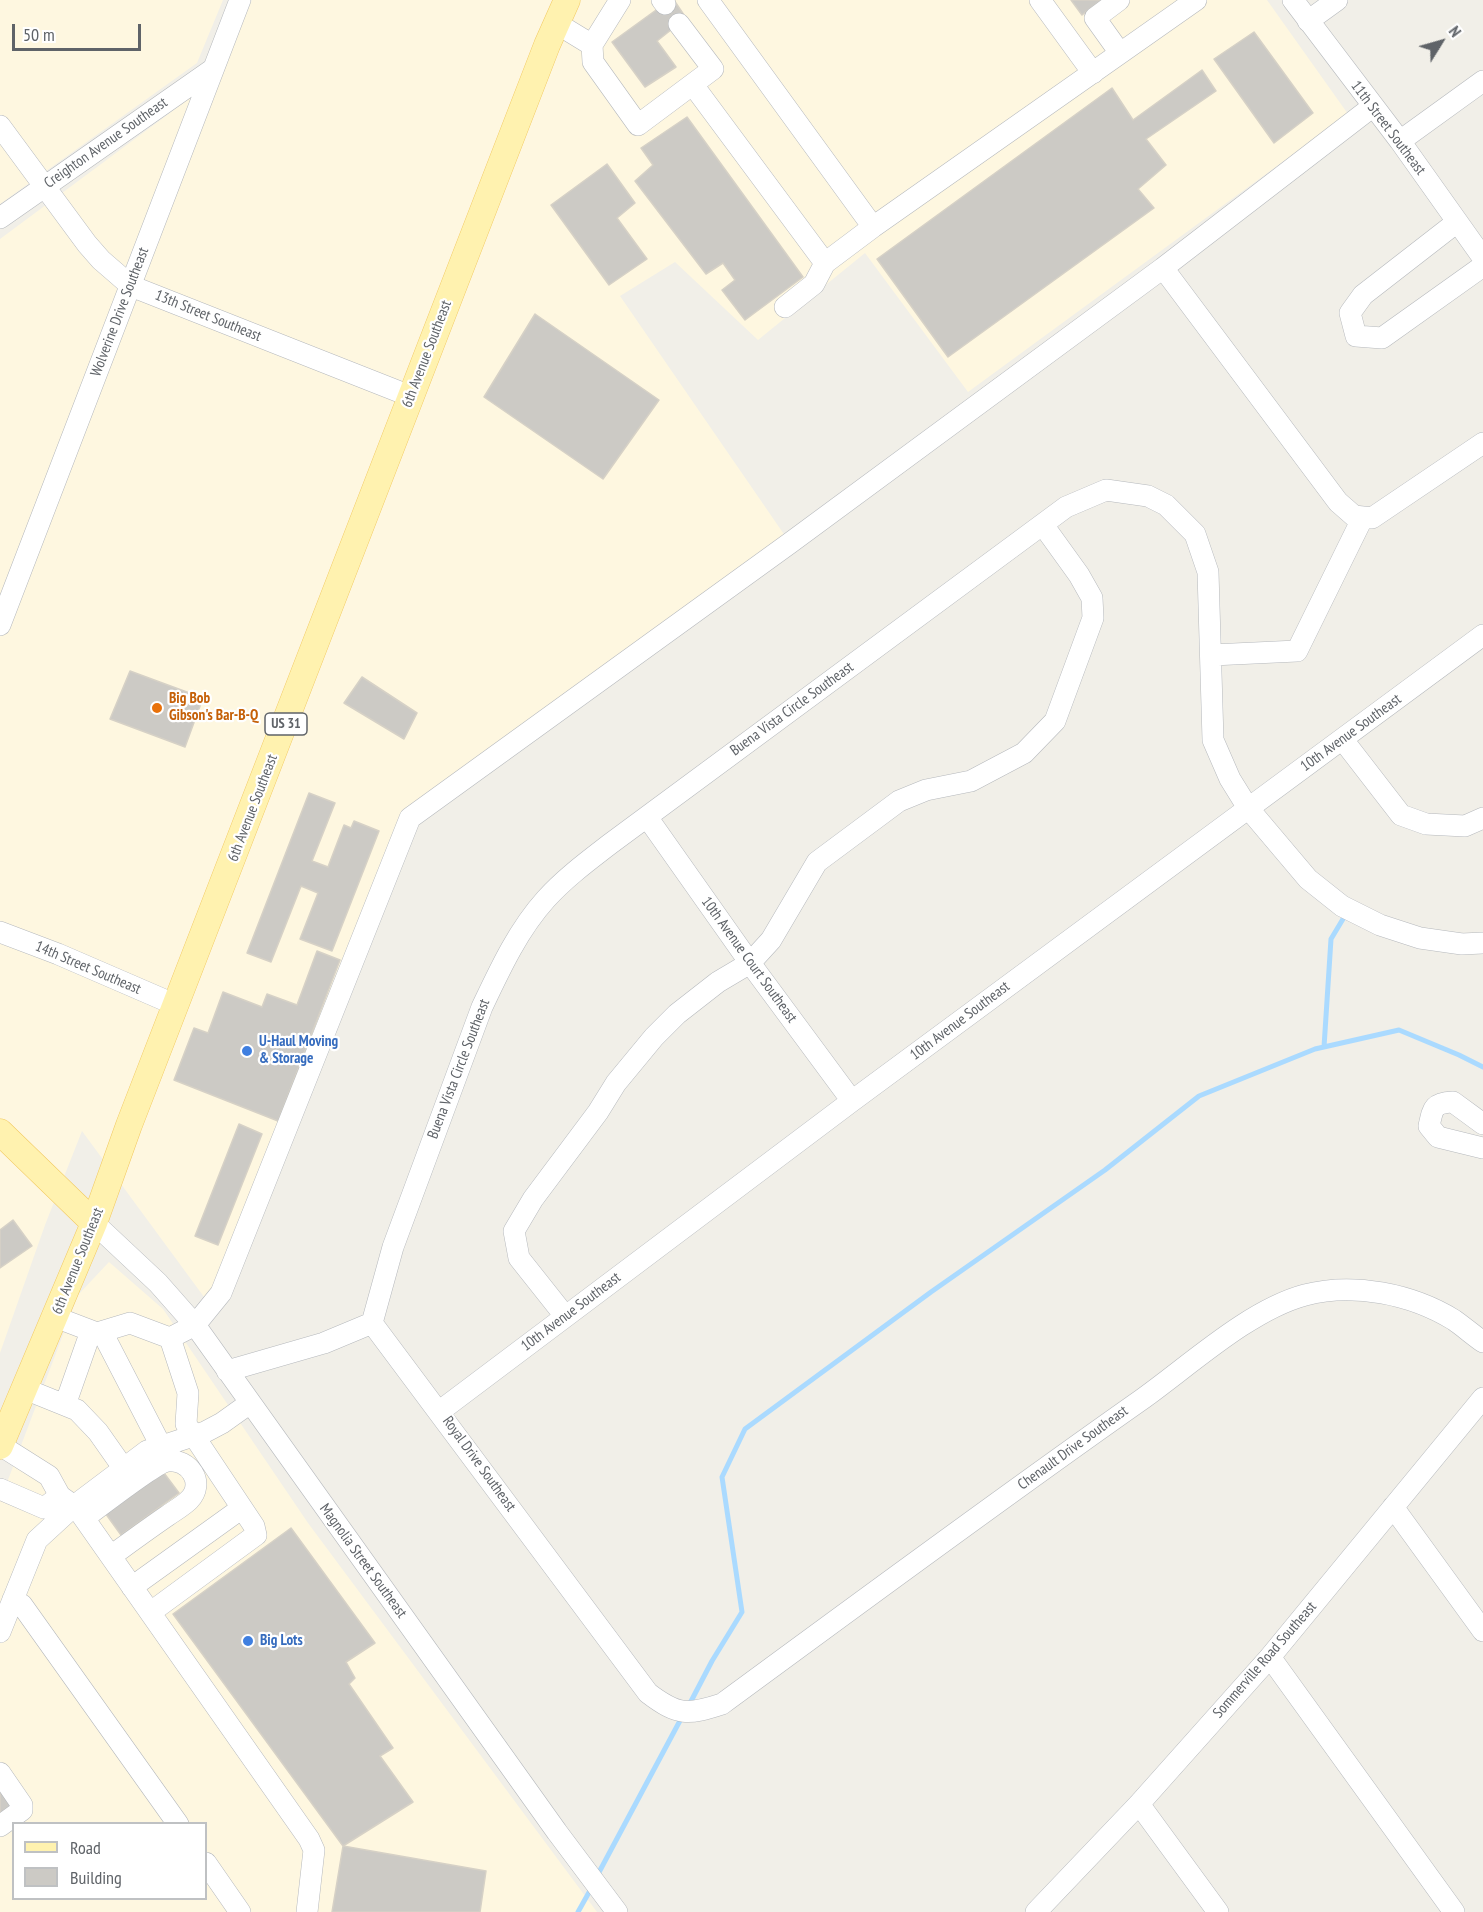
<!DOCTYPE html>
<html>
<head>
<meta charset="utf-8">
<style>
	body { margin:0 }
	#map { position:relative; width:1483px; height:1912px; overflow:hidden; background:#f1efe8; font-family:"PT Sans Narrow",sans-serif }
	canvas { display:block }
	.legend { position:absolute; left:12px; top:1822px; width:195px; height:78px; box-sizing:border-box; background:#fff; border:2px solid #bfc1c3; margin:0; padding:8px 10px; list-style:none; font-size:18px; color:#5f6368 }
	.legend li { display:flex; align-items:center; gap:12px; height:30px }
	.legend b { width:30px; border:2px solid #bfc1c3 }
	.north { position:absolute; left:1411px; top:12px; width:60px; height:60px; -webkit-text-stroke:4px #fff; paint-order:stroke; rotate:53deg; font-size:16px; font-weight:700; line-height:24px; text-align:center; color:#5f6368 }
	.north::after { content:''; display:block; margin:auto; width:21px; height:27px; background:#5f6368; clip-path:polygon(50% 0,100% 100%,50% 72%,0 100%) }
	.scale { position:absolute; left:12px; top:24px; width:129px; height:27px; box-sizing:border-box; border:3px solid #5f6368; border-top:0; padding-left:8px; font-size:18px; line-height:21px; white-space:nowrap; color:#5f6368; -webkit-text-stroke:4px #fff; paint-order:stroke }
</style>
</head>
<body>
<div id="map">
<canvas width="1483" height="1912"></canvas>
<ul class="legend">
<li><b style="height:8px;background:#fff2af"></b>Road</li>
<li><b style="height:16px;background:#cccac5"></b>Building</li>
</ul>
<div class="north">N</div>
<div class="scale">50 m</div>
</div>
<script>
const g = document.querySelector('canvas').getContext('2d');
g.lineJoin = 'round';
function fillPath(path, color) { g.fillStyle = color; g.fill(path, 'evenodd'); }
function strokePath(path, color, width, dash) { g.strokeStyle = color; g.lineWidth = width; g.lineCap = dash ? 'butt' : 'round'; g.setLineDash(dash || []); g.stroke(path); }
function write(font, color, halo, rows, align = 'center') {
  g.font = font + ' "PT Sans Narrow",sans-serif'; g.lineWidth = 4.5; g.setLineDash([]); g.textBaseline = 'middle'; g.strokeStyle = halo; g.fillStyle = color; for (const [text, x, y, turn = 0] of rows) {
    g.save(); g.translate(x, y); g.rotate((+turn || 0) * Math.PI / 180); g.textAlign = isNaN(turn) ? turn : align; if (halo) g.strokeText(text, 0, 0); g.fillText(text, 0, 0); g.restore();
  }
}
fillPath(new Path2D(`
	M0,0H223L197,63L0,204Z
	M252,0H1267L1348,114L968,392L865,253L758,340L675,262L620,296L790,543L409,819L207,1301L82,1131L45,1225L0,1353V239L182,104L224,68Z
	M109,1262L163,1309L308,1523L597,1912H0V1501L78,1295ZM14,1824H206V1898H14Z`), '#fef7e0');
strokePath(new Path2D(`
	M1324,1047L1331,939L1343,919
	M688,1707L712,1661L742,1612L722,1477L745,1429L931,1292L1105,1170L1199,1096L1315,1049L1399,1030L1459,1055L1483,1067
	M597,1876L683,1715
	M578,1912L592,1887`), '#aadaff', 5);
const building = new Path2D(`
	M670,0H674L686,18L657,41L676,67L645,87L612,42Z
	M1071,0H1101L1082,15Z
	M1254,32L1313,113L1274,143L1214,59Z
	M1202,70L1216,91L1146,139L1166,165L1138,189L1154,208L948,357L877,259L1112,88L1133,120Z
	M687,117L803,277L745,320L722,290L735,280L723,263L706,274L635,181L653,165L641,148Z
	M607,164L635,203L617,218L647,259L609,285L551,205Z
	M535,314L659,400L603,479L484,397Z
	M130,671L203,698L185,747L110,719Z
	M362,677L417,713L404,739L344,703Z
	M309,793L335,803L312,861L328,867L344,825L351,828L354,821L379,831L332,951L300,939L318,893L301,886L271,962L247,953Z
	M317,951L340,960L278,1121L174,1080L194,1028L208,1033L223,992L262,1007L267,994L297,1005Z
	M239,1124L262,1134L218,1245L195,1236Z
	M13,1220L32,1246L0,1268V1230Z
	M161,1469L179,1493L121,1535L103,1510Z
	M291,1528L375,1643L346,1662L355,1678L349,1684L393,1748L380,1756L413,1802L343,1846L173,1614Z
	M0,1790L14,1810L0,1821Z
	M343,1846L486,1871L480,1912H332Z`);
fillPath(building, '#cccac5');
strokePath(building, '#d6d1c6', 1.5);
const minor = new Path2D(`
	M662,0L665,4
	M708,0L873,227L1196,0
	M1040,0L1093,73
	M1119,0L1095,18L1120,53
	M1293,0L1400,141L1483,258
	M1308,21L1337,0
	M556,23L592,45L620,0
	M592,45L593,62L638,125L713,69L679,24
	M693,85L825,263L873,227
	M1372,107L1163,268L1338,502L1354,516L1372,518L1483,443
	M0,126L87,244L101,260L131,286L410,396
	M1400,141L1483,81
	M0,218L213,69
	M1457,222L1363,295L1350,313L1356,336L1382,338L1483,266
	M785,307L814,284L825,263
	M0,625L240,0
	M1212,655L1297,651L1363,517
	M1343,740L1401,815L1426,824L1465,826L1483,818
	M647,817L750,963L852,1101
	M0,932L58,954L176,1005
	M1483,1124L1453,1102C1433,1103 1433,1108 1429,1126L1438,1137L1483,1148
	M94,1223L158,1283L195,1325L557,1832L617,1912
	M565,1316L519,1258L514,1231L533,1199L598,1112L616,1083L654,1037L677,1014L718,982L750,963L771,940L817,862L899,801L926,790L971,781L1024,753L1055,721L1093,618L1092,598L1079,575L1043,525
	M55,1317L97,1333L130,1323L170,1338L195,1325L221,1293L410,818L790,543L1163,268
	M372,1323L393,1247L482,1007C500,969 518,930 546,899C565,878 588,861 610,844L1066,507L1106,490L1148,496L1166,505L1195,534L1208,572L1213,740L1230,779L1248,808L1308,879L1342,906L1380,925L1420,938L1462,944L1483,943
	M372,1323L648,1693C678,1716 688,1715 722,1704C861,1602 1000,1499 1141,1400C1189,1366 1249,1310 1305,1295C1353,1282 1412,1294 1454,1320C1464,1327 1473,1335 1483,1342
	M102,1332L161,1446
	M227,1371L324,1343L372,1323
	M25,1389L77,1410L98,1432L124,1469
	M65,1405L91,1331
	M440,1411L852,1101L1483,635
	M0,1445L49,1476L60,1496L74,1506L81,1514L309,1839L314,1850L307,1912
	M0,1489L44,1508L60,1496
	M1393,1507L1483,1631
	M84,1518C98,1508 154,1464 167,1461C189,1458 206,1483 189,1500C183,1506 174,1511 167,1516C148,1529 129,1543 111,1556
	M132,1587L242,1508
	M13,1599L22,1605L178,1824
	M151,1612L256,1535L254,1526L186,1424L188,1393L170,1338
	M0,1632L37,1540L74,1506L147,1451L205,1432L222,1423L250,1403
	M1270,1657L1454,1912
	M0,1773L22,1805V1810L0,1826
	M1139,1804L1218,1912
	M206,1863L240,1912
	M1036,1912L1139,1804L1270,1657L1483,1398`);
const major = new Path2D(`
	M0,1132L94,1223
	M0,1446L94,1223L129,1125L547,45L567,0`);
strokePath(minor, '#b5b8bc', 22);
strokePath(major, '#f2c960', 27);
strokePath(minor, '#fff', 21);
strokePath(major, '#fff2af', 26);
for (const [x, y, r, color] of [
	[157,708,6,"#e8710a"],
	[247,1051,6,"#3f7fe0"],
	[248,1641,6,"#3f7fe0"]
]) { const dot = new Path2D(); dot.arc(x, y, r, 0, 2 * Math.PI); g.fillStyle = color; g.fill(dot); strokePath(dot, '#fff', 2); }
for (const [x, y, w] of [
	[286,724,42]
]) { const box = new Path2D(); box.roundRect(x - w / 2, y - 11, w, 22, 4.5); g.fillStyle = '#fff'; g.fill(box); strokePath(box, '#5f6368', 1.5); }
write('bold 14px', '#5f6368', null, [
	["US 31",286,724]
]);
write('15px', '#5f6368', '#fff', [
	["11th Street Southeast",1388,128,53],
	["Creighton Avenue Southeast",106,143,-35],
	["Wolverine Drive Southeast",120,312,-69],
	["13th Street Southeast",208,316,22],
	["6th Avenue Southeast",427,354,-69],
	["Buena Vista Circle Southeast",792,709,-36],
	["10th Avenue Southeast",1351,733,-36],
	["6th Avenue Southeast",253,808,-69],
	["10th Avenue Court Southeast",749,960,54],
	["14th Street Southeast",88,968,23],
	["10th Avenue Southeast",960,1021,-37],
	["Buena Vista Circle Southeast",459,1069,-69],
	["6th Avenue Southeast",78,1261,-68],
	["10th Avenue Southeast",571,1312,-37],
	["Chenault Drive Southeast",1073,1448,-36],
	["Royal Drive Southeast",479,1464,54],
	["Magnolia Street Southeast",363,1561,54],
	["Sommerville Road Southeast",1265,1660,-49]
]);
write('bold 15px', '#c56008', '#fff', [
	["Big Bob",169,699],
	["Gibson's Bar-B-Q",169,716]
], 'left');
write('bold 15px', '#366cbe', '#fff', [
	["U-Haul Moving",259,1042],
	["& Storage",259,1059],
	["Big Lots",260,1641]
], 'left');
</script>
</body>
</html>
